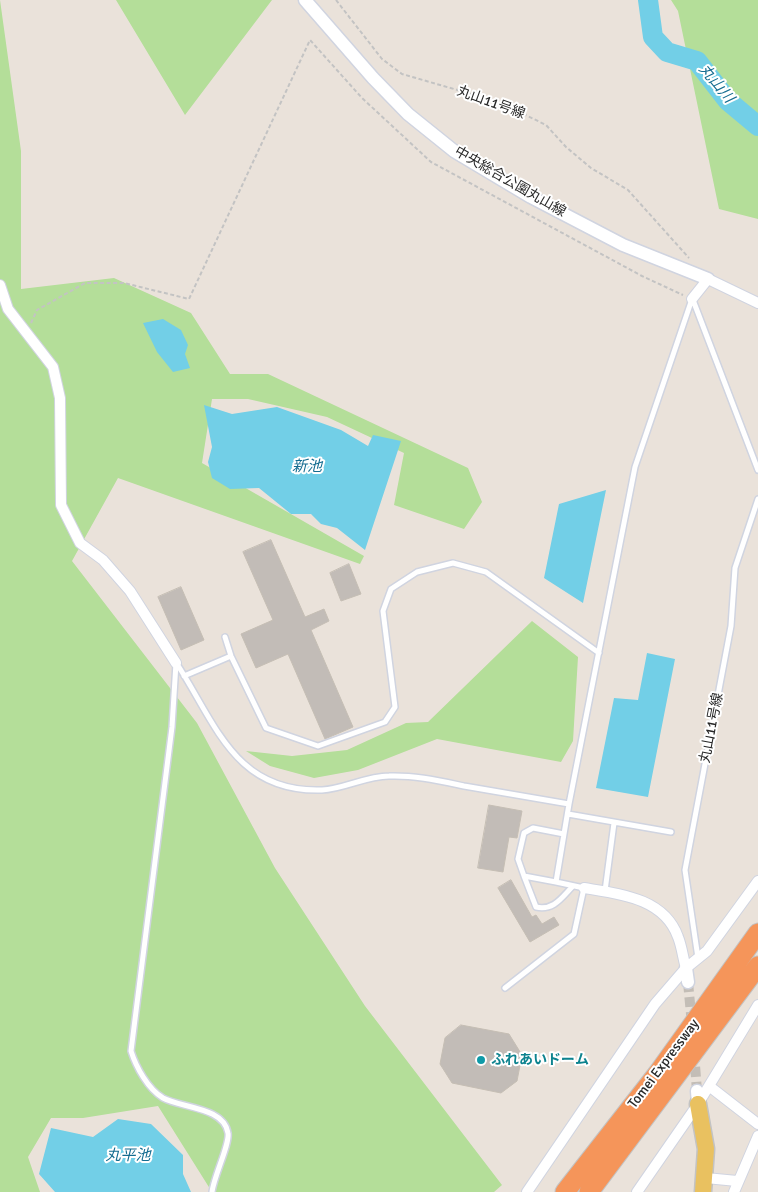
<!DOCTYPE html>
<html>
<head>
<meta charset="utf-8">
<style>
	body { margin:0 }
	canvas { display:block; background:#eae2da }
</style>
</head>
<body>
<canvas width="758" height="1192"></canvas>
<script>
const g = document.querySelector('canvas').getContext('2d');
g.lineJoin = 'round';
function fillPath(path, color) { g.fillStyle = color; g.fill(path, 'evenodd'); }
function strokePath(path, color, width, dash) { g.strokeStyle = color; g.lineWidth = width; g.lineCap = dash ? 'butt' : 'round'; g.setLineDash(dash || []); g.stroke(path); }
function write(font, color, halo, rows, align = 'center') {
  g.font = font + ' Signika,"Noto Sans JP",sans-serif'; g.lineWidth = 4; g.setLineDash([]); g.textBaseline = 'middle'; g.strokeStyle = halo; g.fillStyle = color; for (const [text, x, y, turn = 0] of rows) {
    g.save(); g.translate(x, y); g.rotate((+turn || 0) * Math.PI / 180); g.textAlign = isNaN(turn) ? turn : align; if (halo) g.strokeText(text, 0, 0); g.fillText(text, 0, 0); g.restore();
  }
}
fillPath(new Path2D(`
	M0,0L21,151V289L114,278L191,313L230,374H268L468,468L482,502L464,529L394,505L404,453L327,417L248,399H212L202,463L364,556L360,564L118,478L72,561L197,723L275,868L365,1006L502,1185L494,1192H212L158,1106L83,1118H51L28,1157L40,1192H0Z
	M116,0H272L185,115Z
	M671,0H758V219L719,209L678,11Z
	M532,621L578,657L573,741L561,762L437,739L358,770L314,778L270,766L246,751L292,756L347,750L406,723L428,722Z`), '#b4de99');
fillPath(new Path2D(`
	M163,319L181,330L188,345L185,354L190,368L173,372L157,352L143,323Z
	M204,405L232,414L277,407L341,430L368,446L373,435L401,441L365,550L337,528L321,524L311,514H291L259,488L230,489L212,478L208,462L212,447Z
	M606,490L583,603L544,578L559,504Z
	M647,653L675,659L648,797L596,788L614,698L638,700Z
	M118,1119L151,1124L183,1155V1174L191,1192H55L39,1174L51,1128L93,1137Z`), '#72cfe7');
strokePath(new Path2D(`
	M648,0L653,37L667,52L697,61L728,101L758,126`), '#72cfe7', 20);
const building = new Path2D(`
	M271,540L305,617L324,609L329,621L311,630L353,727L325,739L288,654L256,668L241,634L273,620L243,552Z
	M349,564L361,594L341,601L330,573Z
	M181,587L204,640L181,650L158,597Z
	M489,805L522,811L517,838L509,837L503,872L478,868Z
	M511,880L532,917L536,915L542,924L554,917L559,925L530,942L498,888Z
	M461,1025L509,1034L522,1055L517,1081L501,1093L452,1083L440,1064L445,1038Z`);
fillPath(building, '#c2bcb7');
strokePath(building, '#c5beb4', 1);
strokePath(new Path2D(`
	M688,982L692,1025
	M694,1052L697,1091`), '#c3bdb6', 10, [10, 5]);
const service = new Path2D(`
	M693,300L758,470
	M225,637L231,656L266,728L318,746L385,722L395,707L383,611L391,589L417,572L453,563L486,572L599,653
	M176,663L172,727L131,1051C136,1067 148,1089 163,1098C181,1108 224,1107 228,1133C230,1144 214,1176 212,1192
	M177,664C216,724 235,793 322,790C344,789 366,776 389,776C414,775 440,781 464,786C499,792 534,798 569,804
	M184,676L231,656
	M568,814L671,832
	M524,876L536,907C554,911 562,897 573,886
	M556,882L524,876L518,859L524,833L533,828L564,834
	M605,891L614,823
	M698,958L685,870L731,626L735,568L758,499
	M505,988L574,934L584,888L556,882L569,804L635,467L692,299`);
const minor = new Path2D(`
	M0,285L8,309L53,367L60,398L61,505L80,543L103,560L130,591L176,663
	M692,299L708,279L758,303
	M584,888C620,894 664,898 678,937C682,947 683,958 686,968
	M709,1086L758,1124
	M706,1178L737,1181
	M527,1192L655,1004L686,968L707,951L758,881
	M637,1192L698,1104L758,1005
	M734,1192L758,1136`);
const tertiary = new Path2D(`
	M305,0L373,78L408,114L454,151L531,197L623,245L708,279
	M686,968L688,982
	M697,1091L698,1104`);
const primary = new Path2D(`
	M698,1104L706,1149L703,1192`);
const motorway = new Path2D(`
	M565,1192L658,1073L758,933
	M589,1192L758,966`);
strokePath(service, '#d0d4e0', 8);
strokePath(minor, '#d0d4e0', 12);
strokePath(tertiary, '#d0d4e0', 15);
strokePath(primary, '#c3c3c3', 19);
strokePath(motorway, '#c3c3c3', 21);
strokePath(new Path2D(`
	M336,0L382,59L402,74L499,102L546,125L566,147L591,168L628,190L689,258
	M31,323L37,310L85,283H124L189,299L310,40L362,98L431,162L642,276L683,295`), '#c3c3c3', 2, [4, 2.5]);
strokePath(service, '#fff', 5);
strokePath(minor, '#fff', 10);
strokePath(tertiary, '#fff', 12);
strokePath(primary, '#e9c160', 16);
strokePath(motorway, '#f5955a', 19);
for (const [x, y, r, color] of [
	[481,1060,5,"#0f9aa8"]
]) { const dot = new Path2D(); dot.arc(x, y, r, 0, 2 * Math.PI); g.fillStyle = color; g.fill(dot); strokePath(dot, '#fff', 2); }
write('14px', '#282828', '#fff', [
	["丸山11号線",491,103,20],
	["中央総合公園丸山線",510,182,30],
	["丸山11号線",712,728,-79],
	["Tomei Expressway",664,1064,-53]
]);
write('bold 14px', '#0d838f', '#fff', [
	["ふれあいドーム",491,1060]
], 'left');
write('italic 15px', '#146c90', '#fff', [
	["丸山川",716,84,50],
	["新池",307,467],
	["丸平池",128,1156]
]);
</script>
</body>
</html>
